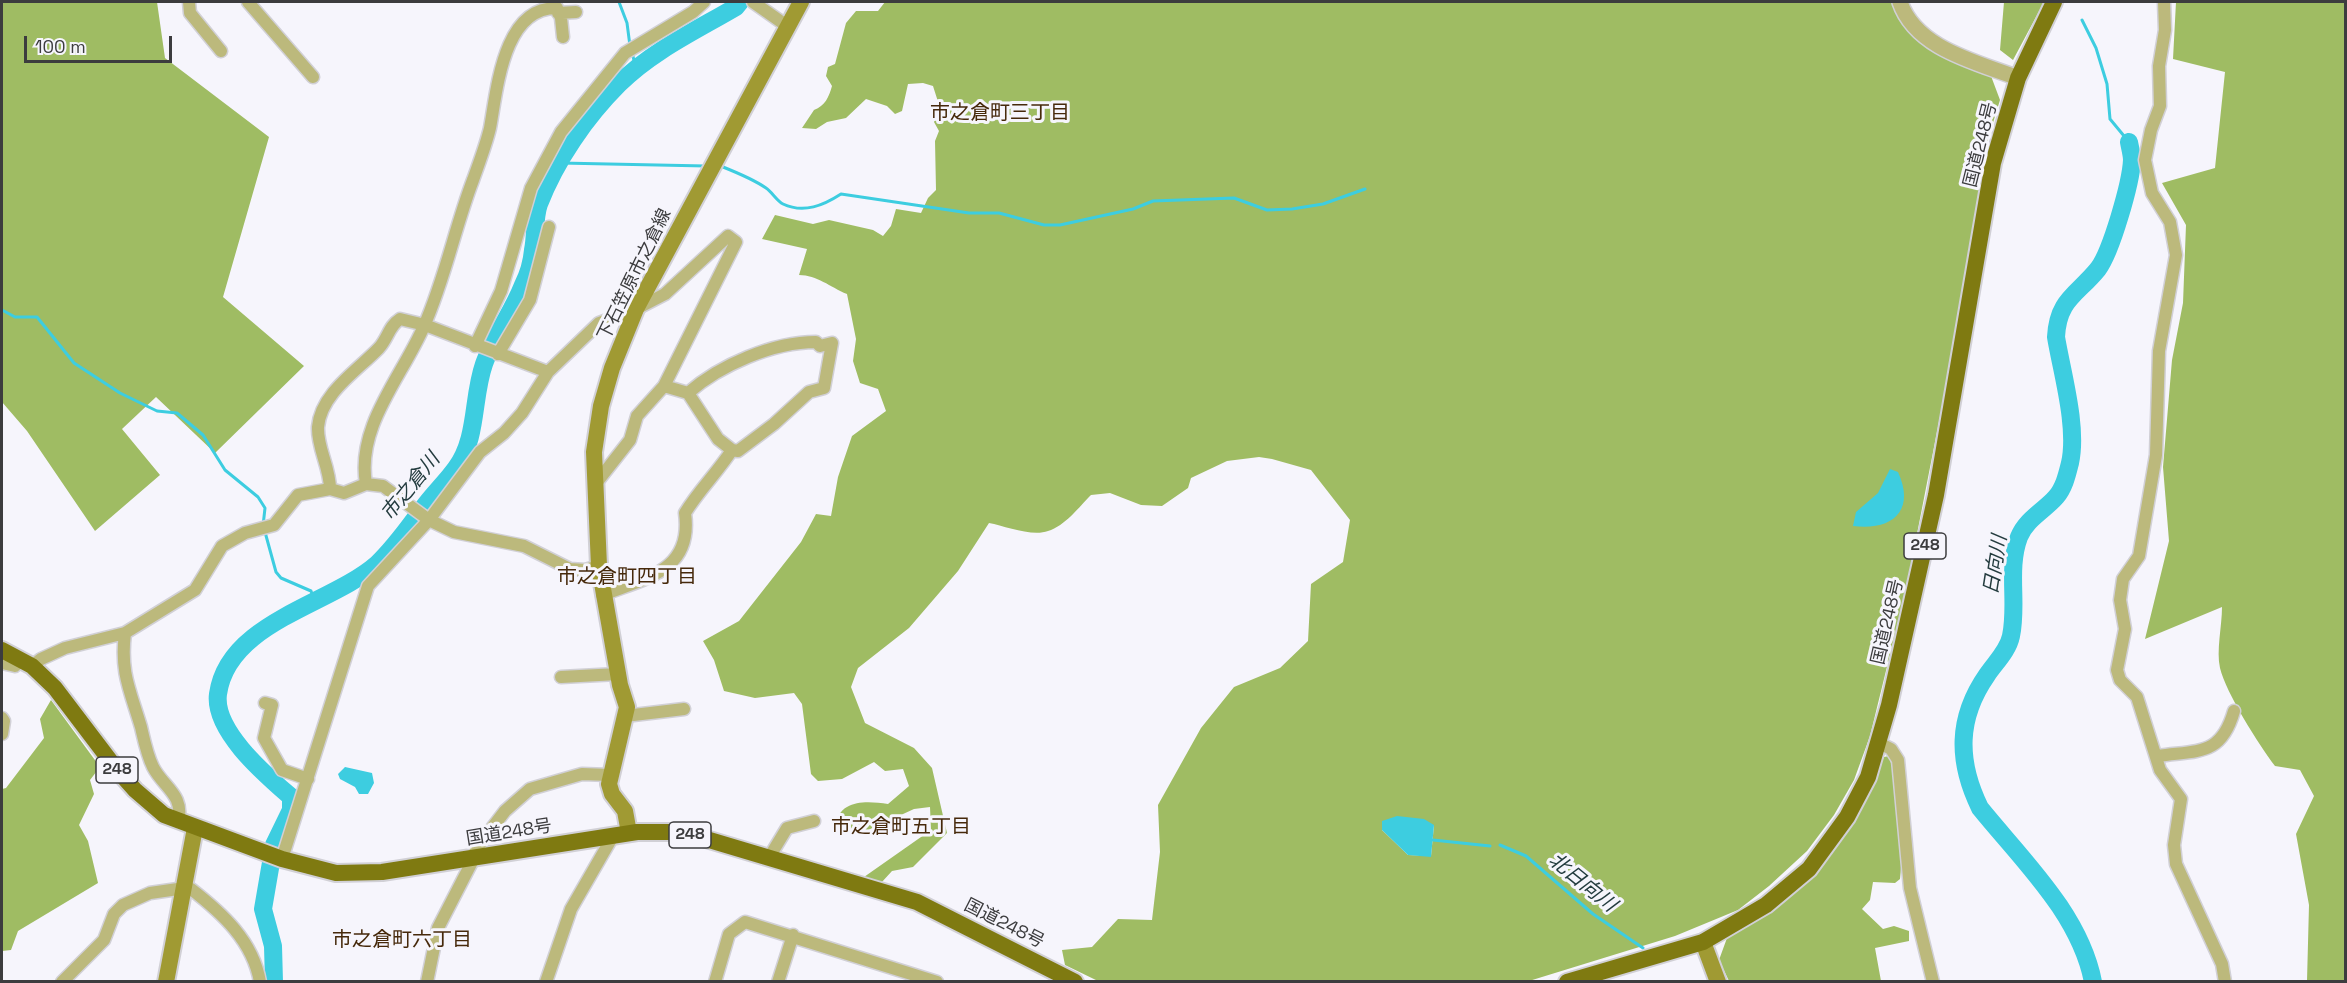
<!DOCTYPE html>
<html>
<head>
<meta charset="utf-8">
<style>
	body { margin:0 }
	#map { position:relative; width:2347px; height:983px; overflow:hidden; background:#f6f5fc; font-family:"Space Grotesk",sans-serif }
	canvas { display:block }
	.frame { position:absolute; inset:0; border:3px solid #3c3c3e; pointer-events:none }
	.scale { position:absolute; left:24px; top:36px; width:148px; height:27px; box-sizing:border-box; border:3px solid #3c3c3e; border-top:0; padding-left:8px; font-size:18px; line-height:21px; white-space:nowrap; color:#3c3c3e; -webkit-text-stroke:4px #f6f5fc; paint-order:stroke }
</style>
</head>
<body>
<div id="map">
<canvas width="2347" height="983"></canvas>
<div class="frame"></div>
<div class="scale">100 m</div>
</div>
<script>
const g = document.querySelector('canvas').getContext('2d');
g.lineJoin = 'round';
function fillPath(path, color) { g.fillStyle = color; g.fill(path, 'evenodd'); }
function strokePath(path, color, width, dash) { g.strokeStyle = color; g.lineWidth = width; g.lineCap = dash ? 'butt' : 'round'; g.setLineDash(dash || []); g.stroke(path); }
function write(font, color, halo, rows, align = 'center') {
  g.font = font + ' "Space Grotesk","Noto Sans JP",sans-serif'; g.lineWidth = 6; g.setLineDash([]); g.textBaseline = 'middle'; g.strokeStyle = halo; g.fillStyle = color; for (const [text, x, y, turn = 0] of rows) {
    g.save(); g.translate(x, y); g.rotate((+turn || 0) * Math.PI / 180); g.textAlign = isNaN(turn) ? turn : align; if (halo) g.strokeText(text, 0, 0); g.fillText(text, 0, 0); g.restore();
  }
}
fillPath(new Path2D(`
	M2,2H157L165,58L269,137L223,297L304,366L215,453L156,397L122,429L160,475L95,531L27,431L2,402Z
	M885,2H1893C1908,47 1950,59 1991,76L2000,100L1988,139L1943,401L1907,585L1870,736L1854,780L1834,815L1807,851L1769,886L1738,910L1675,936L1529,981L1100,982L1065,965L1062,950L1092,947L1118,919L1152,920L1160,852L1158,805L1201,728L1234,687L1280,668L1308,641L1311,584L1343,562L1350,520L1311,470L1272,459L1259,457L1227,461L1191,478L1188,488L1162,506L1141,505L1110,493L1091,495C1079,507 1065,526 1048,531C1032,537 1005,526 989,523L958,571L909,628L858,668L851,687L865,723L914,748L932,768L947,833L913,867L892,871L881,883L864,877L931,830L930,807L914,809L866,831L835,826C840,799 866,801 888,804L909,786L903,769L885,771L874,762L842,779L818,781L811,774L802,704L794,693L755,698L724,691L714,660L703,641L739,621L801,542L816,514L831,516L838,477L852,436L886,411L878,389L860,383L853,361L856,339L847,294C830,287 817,275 799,275L807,249L762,239L775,215L813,224L829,220L873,230L883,236L891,226L896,209L921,213L928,198L936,190L935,141L939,131L934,122L940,108L933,86L923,83L908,84L902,111L895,114L887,106L866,99L846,118L827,122L816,129L802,128L814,110C825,106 829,97 832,86L826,76L828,67L835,64L846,23L856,11H878ZM1434,825L1431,856L1408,855L1382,830Z
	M2004,2H2044L2013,60L2000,50Z
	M2176,2H2345V981H2307L2309,905L2296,834L2314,796L2300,770L2275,766C2259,745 2226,693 2220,668C2216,651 2222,626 2222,607L2145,639L2169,541L2163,467L2172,360L2183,303L2186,225L2162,183L2215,168L2225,72L2173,59Z
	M51,700L100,767L90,780L94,794L79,825L88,841L98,883L18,931L11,950L2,951V789L6,788L44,738L40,719Z
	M1889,756C1900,794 1905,840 1900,879L1895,883L1873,882L1870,900L1862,909L1883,929L1894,926L1909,931V941L1875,948L1881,981H1729L1719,960L1727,938L1771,908L1862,805L1884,757Z`), '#9fbc63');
fillPath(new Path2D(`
	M1890,469L1898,472C1916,511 1892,531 1853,526L1856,512L1878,493Z
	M345,767L372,773L374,783L368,794H359L355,787L340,779L338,774Z
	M1397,816L1424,819L1434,825L1431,857L1408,855L1382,830V821Z`), '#3dcde0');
strokePath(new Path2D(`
	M619,2L627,23L630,46
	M2082,20L2096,48L2107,84L2110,119L2129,142
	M632,52L636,69
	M560,163L706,166
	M723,167C738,173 753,179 766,188C772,192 777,201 783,204C804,214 824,205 841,194L969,213H999L1044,225H1060L1133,209L1153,201L1234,198L1267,210L1292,209L1323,204L1365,189
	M2,310L15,317H37L74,363L120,393L157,411L177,413L203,435L225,470L258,497L265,508L263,526
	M265,532L276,572L281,578L311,591L314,599
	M1433,840L1490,846
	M1500,845L1526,856L1593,914L1643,948`), '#3dcde0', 3);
strokePath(new Path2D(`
	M274,982L273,946L263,909L274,845L291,810V797C267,776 213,731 218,694C228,622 330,605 377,564C395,547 408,528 423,508C433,494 446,482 456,468C478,438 472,398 484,364C494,336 512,313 523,285C528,275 532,261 533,250C536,236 534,218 539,204C556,160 586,117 619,84C652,51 697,30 736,7L740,2
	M2093,982C2080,914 2022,860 1980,808C1957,761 1957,718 1987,675C1995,663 2008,651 2011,636C2018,604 2007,569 2019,537C2026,519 2045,510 2056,497C2064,488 2067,475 2070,463C2078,427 2062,373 2056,337C2058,299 2077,295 2098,269C2111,252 2131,183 2132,160C2132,155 2130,148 2129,142`), '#3dcde0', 18);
const minor = new Path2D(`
	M189,2L190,13L221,51
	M248,2L313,77
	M753,2L787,26
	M2164,2L2165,30L2159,66L2160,106L2151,130L2145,160L2152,193L2170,222L2176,255L2159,351L2156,455L2139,556L2123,579L2120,600L2125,629L2117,670L2120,680L2137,697L2160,770L2181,799L2174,845L2176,864L2222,964L2225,982
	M558,13L576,12
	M475,346L501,291L531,188L561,132L625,53L693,12L704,2
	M498,354L530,300L549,227
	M688,393L718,439L732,450
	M366,484C356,426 402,377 424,326C445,279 455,227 473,180C479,163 486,145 490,128C497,90 503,7 557,8L561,18L563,37
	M330,489C330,467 317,448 318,427C321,393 358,370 379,348C388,338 389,326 400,319L425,325L548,372
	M602,595C646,578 693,571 685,513C699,490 717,473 732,450L738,451L774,424L809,392L824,388L832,343L820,346L816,342C773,342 720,365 688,393L664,386
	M125,633C120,672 130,690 141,727C144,740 147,755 153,767C163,787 185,795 178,822
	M2,663L15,666L20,660
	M32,666L41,659L65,648L125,633L195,590L222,546L245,533L274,525L298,495L330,489L344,493L366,484L383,486L429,520L454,532L524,546L570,569L585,570L599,566
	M561,677L618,674
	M265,703L272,705L264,738L282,770L308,779
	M625,716L684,709
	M2,718L4,721L2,734
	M1879,743L1891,749L1898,760L1910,888L1933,982
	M2158,756C2199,750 2221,756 2234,711
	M770,856L787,828L814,821
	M282,859L368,586L429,520L480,452L504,433L522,413L548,372L599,323L636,309L665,294L728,236L736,242L664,386L637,416L630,440L597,482
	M62,982L104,940L114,914L123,905L150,893L185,888L191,889C222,913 253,941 260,982
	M427,982L438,928L474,858L476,849L505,811L530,789L582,774L610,775
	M546,982L571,909L613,836
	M715,982L729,934L745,922L937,982
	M778,982L793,935`);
const tertiary = new Path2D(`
	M1900,2C1916,49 1977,62 2018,78`);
const secondary = new Path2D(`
	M629,833L625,811L612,794L609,784L627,707L620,685L599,566L594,452L601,406L612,368L636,309L801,2
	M1703,942L1718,982
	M166,982L195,828`);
const trunk = new Path2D(`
	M2,650L32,666L55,688L118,771L135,790L164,815L282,859L336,873L382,872L637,832H669L696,836L917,902L1075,982
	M1567,982L1703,942L1766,905L1809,869L1847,817L1868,777L1889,705L1936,495L1993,163L2018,78L2054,2`);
strokePath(minor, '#d1d0d6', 15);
strokePath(tertiary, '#d1d0d6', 18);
strokePath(secondary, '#d1d0d6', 20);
strokePath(trunk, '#d1d0d6', 20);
strokePath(minor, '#bcb97c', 12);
strokePath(tertiary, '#bcb97c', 15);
strokePath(secondary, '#a09a33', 16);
strokePath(trunk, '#7f7a11', 16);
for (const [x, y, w] of [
	[1925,546,42],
	[117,770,42],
	[690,835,42]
]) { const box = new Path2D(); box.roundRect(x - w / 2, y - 13, w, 26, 4.5); g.fillStyle = '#f6f5fc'; g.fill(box); strokePath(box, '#3c3c3e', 1.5); }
write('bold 16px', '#3c3c3e', null, [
	["248",1925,546],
	["248",117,770],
	["248",690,835]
]);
write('18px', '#3c3c3e', '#f6f5fc', [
	["国道248号",1981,145,-76],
	["下石笠原市之倉線",635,275,-64],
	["国道248号",1888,622,-77],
	["国道248号",509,833,-9],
	["国道248号",1004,924,27]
]);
write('20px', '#46290b', '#f6f5fc', [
	["市之倉町三丁目",1000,114],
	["市之倉町四丁目",627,578],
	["市之倉町五丁目",901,828],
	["市之倉町六丁目",402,941]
]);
write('italic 20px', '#243c3f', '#f6f5fc', [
	["市之倉川",411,487,-51],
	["日向川",1996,565,-81],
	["北日向川",1582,883,39]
]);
</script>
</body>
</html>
